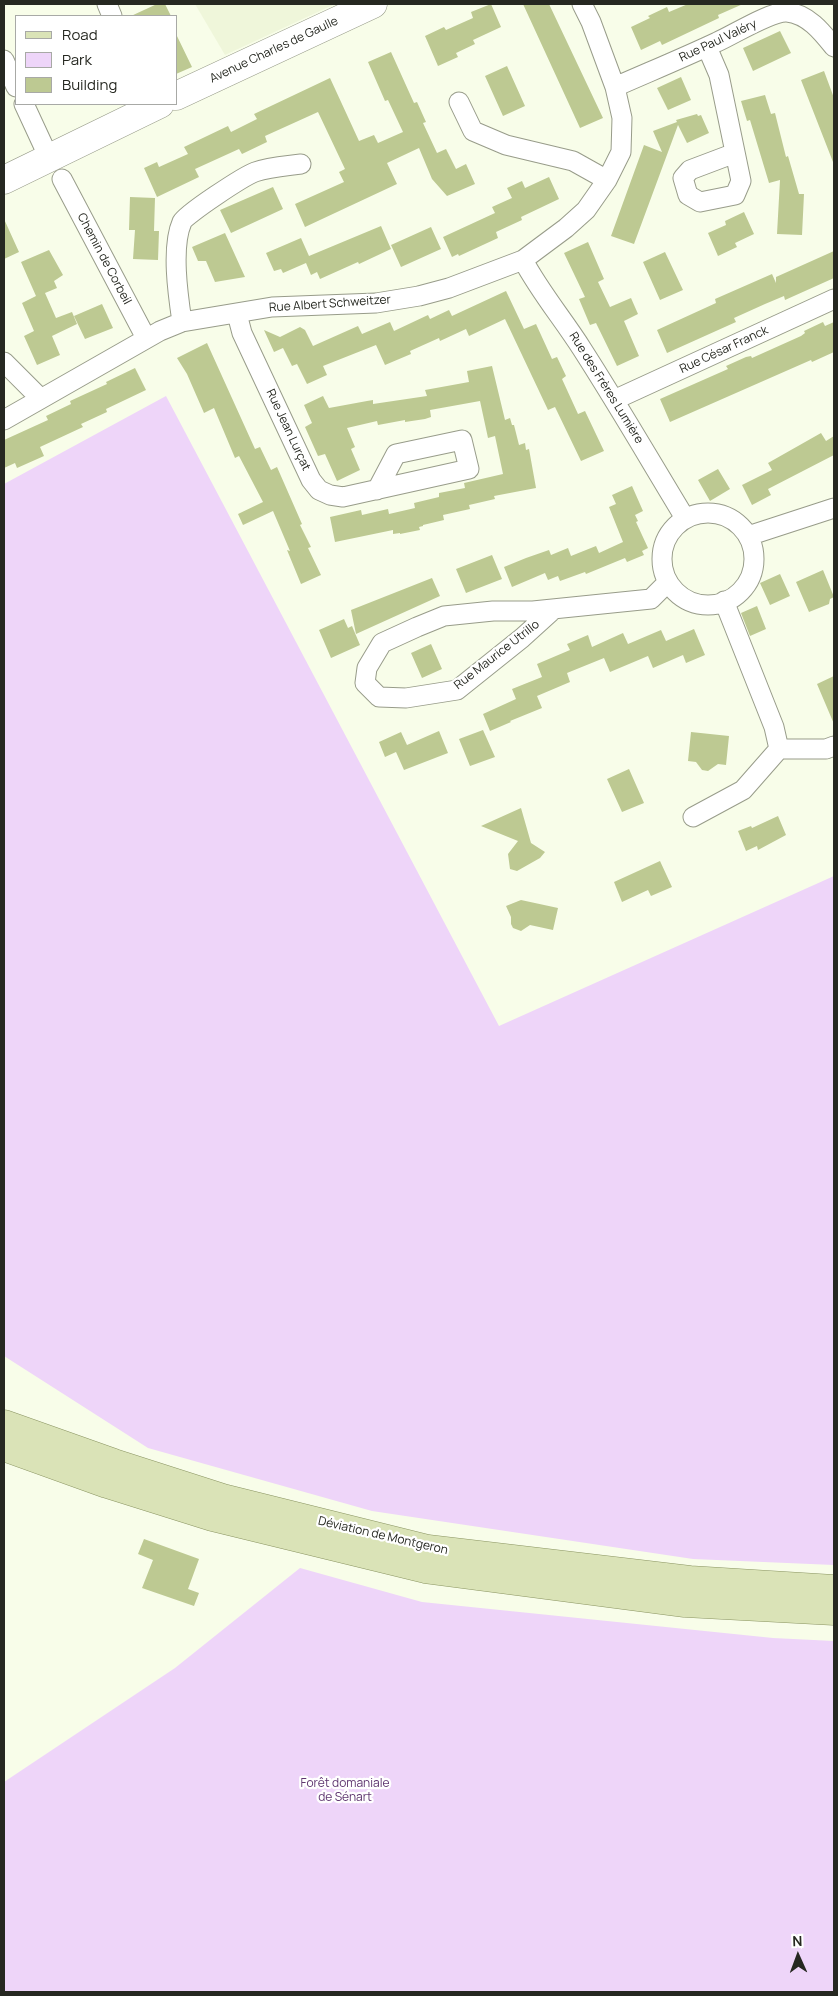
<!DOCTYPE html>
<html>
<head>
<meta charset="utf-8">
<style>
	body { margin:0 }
	#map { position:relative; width:838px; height:1996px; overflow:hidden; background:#f8fde9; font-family:Manrope,sans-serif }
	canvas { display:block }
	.frame { position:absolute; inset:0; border:5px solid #262821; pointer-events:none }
	.legend { position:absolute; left:15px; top:15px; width:162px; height:90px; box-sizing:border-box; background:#fff; border:1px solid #a8a9a6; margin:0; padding:6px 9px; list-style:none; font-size:15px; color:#262821 }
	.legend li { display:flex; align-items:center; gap:10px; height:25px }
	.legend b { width:25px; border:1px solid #a8a9a6 }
	.north { position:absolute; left:773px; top:1931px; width:50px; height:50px; -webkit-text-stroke:4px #fff; paint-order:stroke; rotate:358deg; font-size:14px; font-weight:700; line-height:20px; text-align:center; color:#262821 }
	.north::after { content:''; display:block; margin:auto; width:18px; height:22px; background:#262821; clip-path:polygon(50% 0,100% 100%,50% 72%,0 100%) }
</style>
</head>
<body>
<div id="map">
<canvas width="838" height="1996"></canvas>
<div class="frame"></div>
<ul class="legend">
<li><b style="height:6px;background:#dae3b7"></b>Road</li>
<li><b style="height:14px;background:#eed5f9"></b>Park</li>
<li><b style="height:14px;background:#bdc992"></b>Building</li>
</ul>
<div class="north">N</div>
</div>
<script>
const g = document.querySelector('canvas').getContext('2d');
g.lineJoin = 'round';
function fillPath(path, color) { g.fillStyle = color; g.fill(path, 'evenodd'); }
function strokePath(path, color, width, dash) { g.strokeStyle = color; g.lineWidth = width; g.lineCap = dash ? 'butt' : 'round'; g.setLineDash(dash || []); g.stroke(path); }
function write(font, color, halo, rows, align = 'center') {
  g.font = font + ' Manrope,sans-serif'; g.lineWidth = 4.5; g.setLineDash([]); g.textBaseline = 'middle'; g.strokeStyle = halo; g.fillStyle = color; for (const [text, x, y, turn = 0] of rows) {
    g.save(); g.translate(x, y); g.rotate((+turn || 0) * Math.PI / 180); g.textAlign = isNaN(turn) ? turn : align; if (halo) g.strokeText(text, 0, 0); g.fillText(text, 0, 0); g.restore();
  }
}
fillPath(new Path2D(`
	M195,4H335L225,55Z`), '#eff6da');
fillPath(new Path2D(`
	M166,396L499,1026L834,876V1565L693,1559L372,1511L148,1448L4,1356V484Z
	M300,1568L422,1602L773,1638L834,1641V1992H4V1782L175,1668Z`), '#eed5f9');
fillPath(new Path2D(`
	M157,4H165L171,16H131Z
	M491,4L501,27L473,40L475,44L456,53L458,57L438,66L425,36L444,27L446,30L473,18L471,12Z
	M523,4H549L603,118L580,128Z
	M688,4H743L718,15L719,18L662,45L660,41L641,50L631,27L650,18L648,16L667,7L669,12Z
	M780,31L791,53L753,71L743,48Z
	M176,34L192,67L176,74Z
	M391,52L414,103L417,102L426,122L423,123L437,153L446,149L456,169L466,164L475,184L447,196L432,179L419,148L387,163L397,184L305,227L295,204L344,182L339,172L345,169L318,112L265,136L267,142L242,154L239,149L195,169L199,177L157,197L144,168L157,162L159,167L188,154L184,147L228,126L231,132L257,119L254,114L330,78L359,141L374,135L378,143L403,132L388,100L385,101L368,62Z
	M507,66L525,106L503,116L485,76Z
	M824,71L834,98L833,162L801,80Z
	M681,77L691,100L668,110L657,88Z
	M765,95L771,114L775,113L786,157L788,156L799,194H804L802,235L777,234L780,180L769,183L750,120L747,121L741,101Z
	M697,114L698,116L701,115L709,133L687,143L678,125L634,244L611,236L644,145L662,152L653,131L677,122L676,120Z
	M549,177L559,199L521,217L522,220L496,232L498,238L459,256L458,254L452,257L443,237L495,213L492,207L512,198L507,188L522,181L525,188Z
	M273,187L283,209L231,233L220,210Z
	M130,197L155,198L154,231H159L158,260L133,259L135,230H129Z
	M744,212L754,234L735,243L737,247L718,256L708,233L726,225L725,221Z
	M4,219L19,252L4,259Z
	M381,226L391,249L359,264L358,262L320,279L317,272L311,275L306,263L283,273L281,269L274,271L266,253L301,238L309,256Z
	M431,227L441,249L401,267L391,245Z
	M225,233L245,277L215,282L206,261H198L192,247Z
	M588,242L604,279L598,282L610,307L631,298L638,314L624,321L639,356L617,366L596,323L590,325L579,299L585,297L564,253Z
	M49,250L63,275L54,281L57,288L45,293L56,318L72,312L77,324L52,336L60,355L37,365L24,336L34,331L22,303L36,296L21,262Z
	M834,251V278L785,300L784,296L765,304L734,318L736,322L667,353L657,330L716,303L715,299L772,274L776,283V277Z
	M665,252L683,290L660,300L643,262Z
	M506,291L524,329L536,324L552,359L557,357L566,376L562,379L578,414L585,411L604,451L581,461L555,407L548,410L505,319L469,336L466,329L440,341L439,338L410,351L411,354L385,365L376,345L323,366L327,375L307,384L297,364L292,366L283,348L274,352L264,330L280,337L300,327L305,330L313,346L358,326L362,334L390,322L394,331L428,315L430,319L449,310L452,316Z
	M102,304L113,328L85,339L74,316Z
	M823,322L825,326L834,322V352L812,362L811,360L670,422L660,399L728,369L726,366L746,357L751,356L752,358L801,336L805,333L804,331Z
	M207,343L255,449L260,447L271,470L277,467L302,524L300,525L311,547L308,548L321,575L301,584L287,550L290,551L273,511L243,525L238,514L263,502L239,456L235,458L214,408L204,413L187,374L177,358Z
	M492,366L505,420L510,418L512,425H514L519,445L525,443L526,450L529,449L536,488L494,496L495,499L469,505L470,509L443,515L444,520L423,525V526L419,527L420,530L400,534V533L393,534V530L335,542L330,517L361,510L362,515L388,509L389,514L415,508L414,503L439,497V493L465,488L464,483L503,474L495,436L488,438L480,401L430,410L431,417L425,419L405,422V420L378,425L377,421L347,428L355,447L351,449L360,470L337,481L325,454L318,456L305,427L312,423L304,405L323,396L329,408L367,401L373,400V404L427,396L425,390L469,382L467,371Z
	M135,368L146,390L106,409L107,412L81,424L83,427L40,447L44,456L17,468L15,463L4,468V440L48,420L46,416L71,404L70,401L107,384L106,382Z
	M821,433L826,441L834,436V455L768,489L771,495L752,505L742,485L772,470L768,463Z
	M718,469L730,489L710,501L698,480Z
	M632,486L643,511L635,515L638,521L636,522L648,548L642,551L644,555L627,562L625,558L586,574L585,572L560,581L558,576L548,580L545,573L512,587L504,567L526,558L549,550L551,555L568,548L571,556L596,546L599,553L623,542L609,507L616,504L612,495Z
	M492,555L502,579L466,593L456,569Z
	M823,570L834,597L830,599L829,604L809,612L796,582Z
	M780,574L790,596L770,605L760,583Z
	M432,578L440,596L356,634L351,610Z
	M757,606L766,629L750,636L741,613Z
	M344,619L348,628L352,626L360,645L331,658L319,630Z
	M694,629L705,655L686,663L683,655L653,668L648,656L610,672L604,658L567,673L570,682L537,696L542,708L510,721L511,722L490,731L483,714L516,699L512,689L542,677L537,664L570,650L567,644L588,635L592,647L623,633L628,644L661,630L666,641Z
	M431,644L442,669L422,678L411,653Z
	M834,676V724L817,684Z
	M483,730L495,757L470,766L459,739Z
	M439,731L448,753L404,770L396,752L385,757L379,742L401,732L407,745Z
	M691,732L729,736L726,765L718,764L708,771L702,770L696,762L688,761Z
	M629,769L644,803L622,812L607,779Z
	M521,808L531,843L545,852L540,858L517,871L510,869L508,854L518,841L481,826Z
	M778,816L786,835L758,850L757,846L746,851L738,831L751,826L752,828Z
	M660,861L672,887L651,896L648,890L622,902L614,882Z
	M521,900L558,908L553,930L530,925L521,931L513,928L511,924V917L506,906Z
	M144,1539L199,1559L188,1589L199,1593L194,1606L142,1588L153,1560L138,1554Z`), '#bdc992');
const minor = new Path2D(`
	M107,4L112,16
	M707,47L719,75L741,181L735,195L700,202L688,195L683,178L690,170L735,153
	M4,60L16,87
	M615,87C649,72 683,58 717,42C733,35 771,11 787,12C808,14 822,32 834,47
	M459,102L473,131L506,145L573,161L607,180
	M24,104L49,158
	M62,179L146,338
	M523,260C540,292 563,319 582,349C618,405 651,462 685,518
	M237,314L242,333L311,480L319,490L330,495L343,497L469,469L462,440L396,454L377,490
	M182,322C178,295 171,247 182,222C186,214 244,176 255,172C269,167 286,166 301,164
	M4,362L40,398
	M614,400L834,299
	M4,420L160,331L182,322L272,307L376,303L419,296L449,288L523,260L566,228L586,210L607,180L621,152L622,118L615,87L591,22L582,4
	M662 559a46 46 0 1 1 92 0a46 46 0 1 1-92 0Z
	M748,536L834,508
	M724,601L774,727L779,749
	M554,609L522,638L457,690L406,698L379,697L365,683L367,668L382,643L417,627L444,616L493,611H533L651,599L668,582
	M693,817L743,790L779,749H826L834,746`);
const secondary = new Path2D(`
	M176,96L373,4
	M4,180L160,104`);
const primary = new Path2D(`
	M4,1424L114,1463L223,1498L428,1549L690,1580L834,1589
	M4,1447L107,1484L212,1517L425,1569L685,1603L834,1611`);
strokePath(minor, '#989c8a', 21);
strokePath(secondary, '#989c8a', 29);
strokePath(primary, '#8b9563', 29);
strokePath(minor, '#fff', 19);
strokePath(secondary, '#fff', 28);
strokePath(primary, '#dae3b7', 28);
write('12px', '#262821', '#fff', [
	["Rue Paul Valéry",718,41,-25],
	["Avenue Charles de Gaulle",274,50,-25],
	["Chemin de Corbeil",104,259,62],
	["Rue Albert Schweitzer",330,304,-4],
	["Rue César Franck",724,350,-25],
	["Rue des Frères Lumière",606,388,58],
	["Rue Jean Lurçat",288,430,65],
	["Rue Maurice Utrillo",497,655,-38],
	["Déviation de Montgeron",383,1536,13]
]);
write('12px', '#5e356f', '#fff', [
	["Forêt domaniale",345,1784],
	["de Sénart",345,1798]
]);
</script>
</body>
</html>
